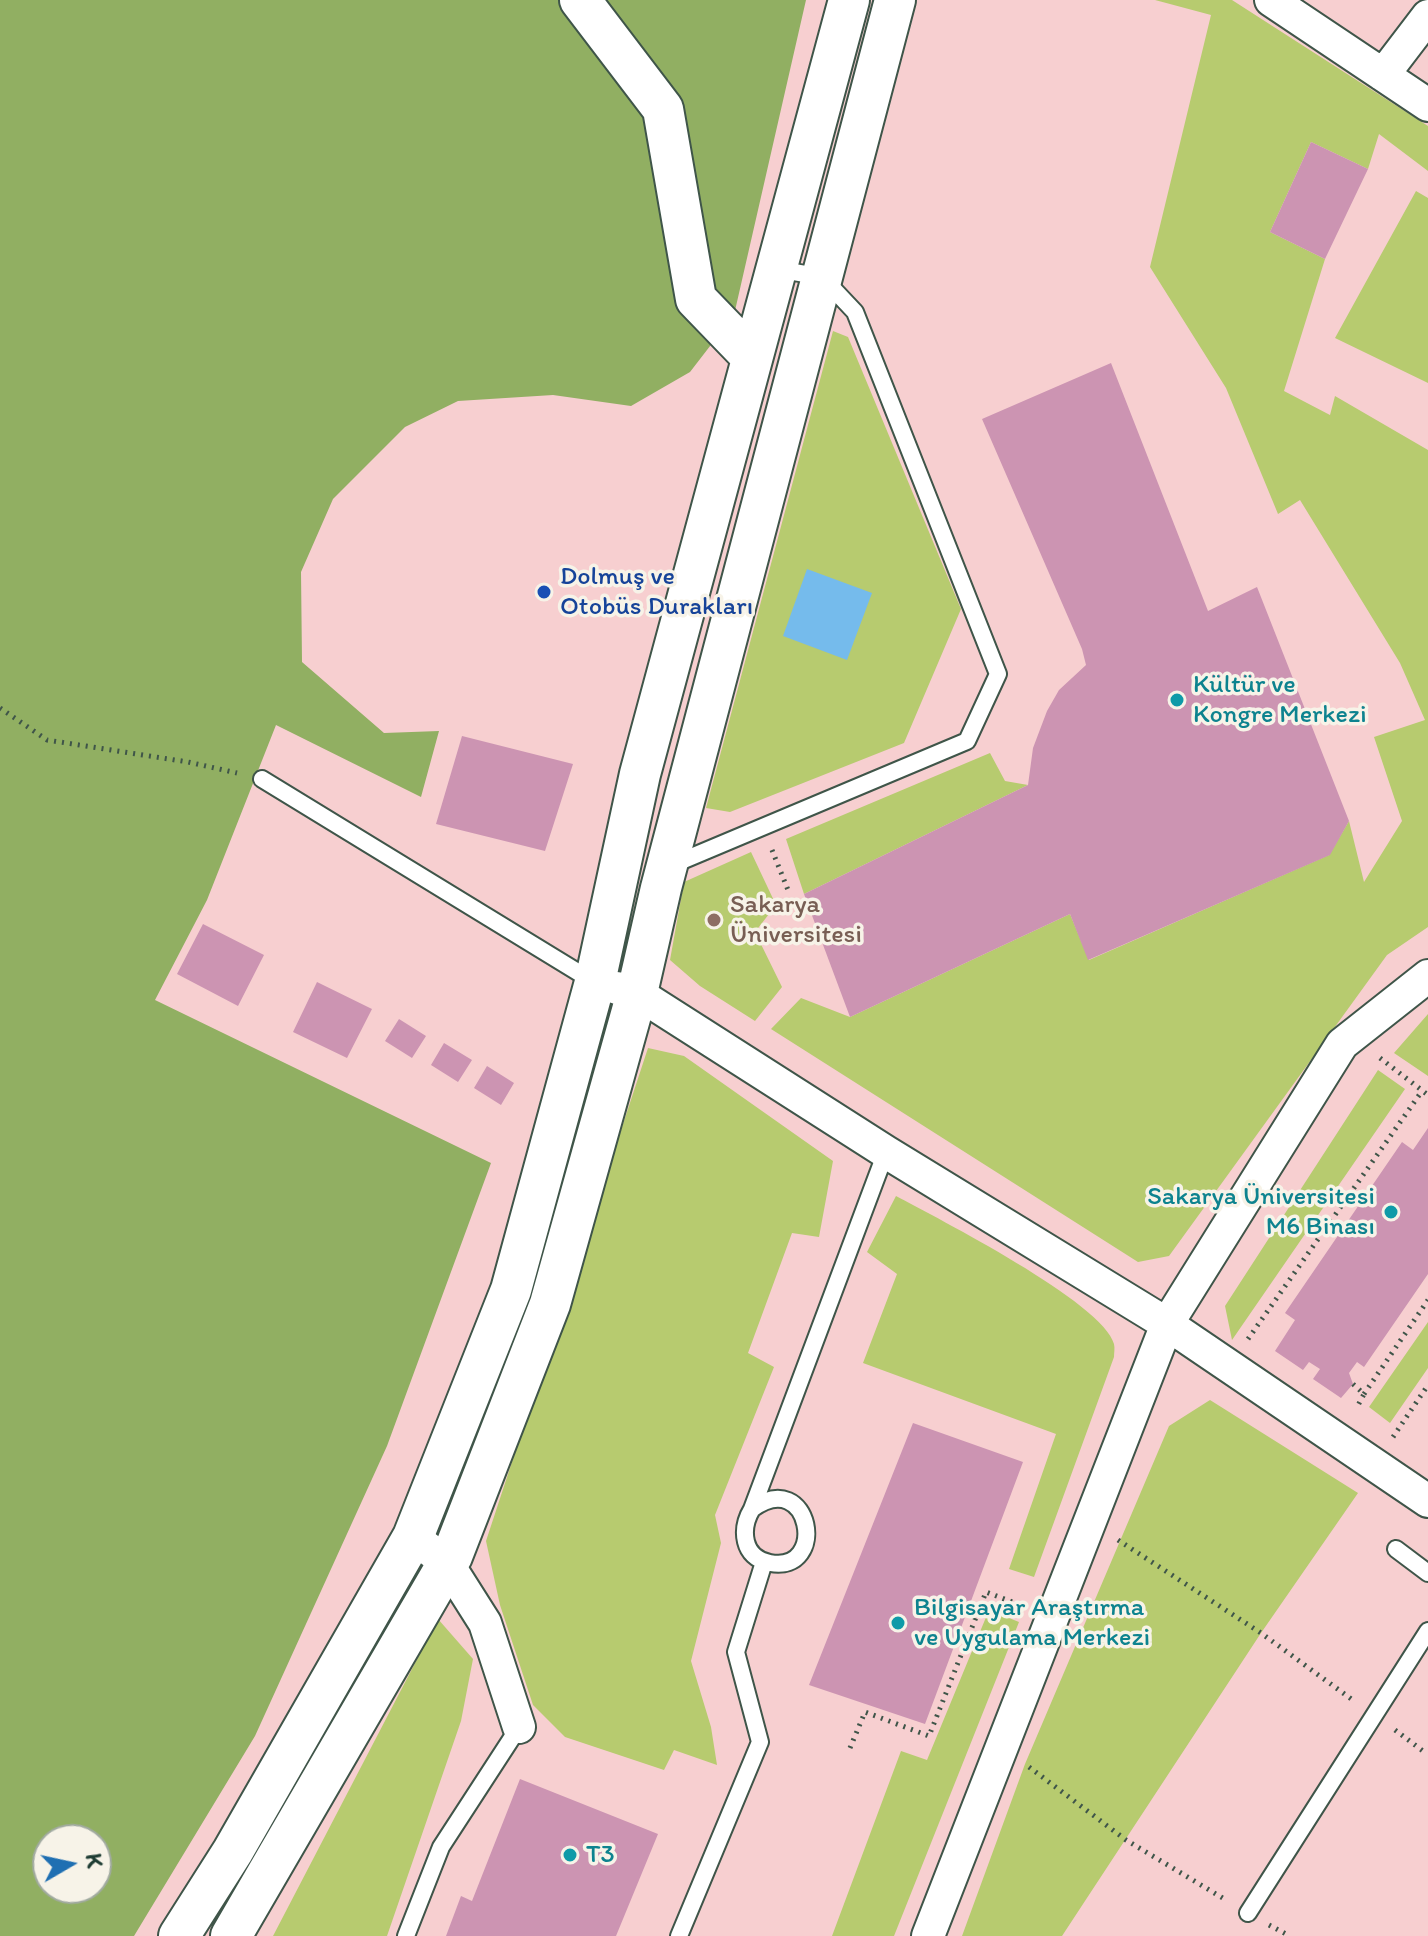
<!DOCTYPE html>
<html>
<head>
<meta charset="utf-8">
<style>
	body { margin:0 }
	#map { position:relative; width:1428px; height:1936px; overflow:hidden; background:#f4dfc3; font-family:Itim,sans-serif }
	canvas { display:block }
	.north { position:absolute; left:32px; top:1824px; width:80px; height:80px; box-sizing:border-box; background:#f7f3e8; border:2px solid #a1aaa0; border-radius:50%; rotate:81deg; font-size:22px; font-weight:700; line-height:32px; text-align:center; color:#1f3d34 }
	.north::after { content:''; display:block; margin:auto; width:28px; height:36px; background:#1f6fb2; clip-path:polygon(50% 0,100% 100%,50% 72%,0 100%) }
</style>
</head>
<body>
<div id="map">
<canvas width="1428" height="1936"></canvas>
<div class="north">K</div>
</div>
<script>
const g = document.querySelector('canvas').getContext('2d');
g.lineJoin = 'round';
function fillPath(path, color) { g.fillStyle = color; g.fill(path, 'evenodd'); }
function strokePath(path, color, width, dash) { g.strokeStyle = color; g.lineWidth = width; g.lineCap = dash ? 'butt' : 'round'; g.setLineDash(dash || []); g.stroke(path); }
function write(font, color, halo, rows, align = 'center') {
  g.font = font + ' Itim,sans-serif'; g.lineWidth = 7; g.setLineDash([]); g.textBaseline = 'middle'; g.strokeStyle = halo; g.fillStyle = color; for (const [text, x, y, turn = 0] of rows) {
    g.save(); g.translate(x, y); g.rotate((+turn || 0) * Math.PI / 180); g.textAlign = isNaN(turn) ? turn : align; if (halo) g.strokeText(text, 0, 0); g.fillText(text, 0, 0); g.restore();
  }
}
fillPath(new Path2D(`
	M0,0H1428V1936H0ZM48,1840H96V1888H48Z`), '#f7cfd0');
fillPath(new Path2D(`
	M1155,0H1232L1428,126V171L1379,134L1368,169L1311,142L1270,232L1325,259L1284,391L1330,415L1335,396L1428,450V927L1387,955L1169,1256L1138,1262L771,1029L801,998L850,1017L1070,914L1089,960L1329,855L1349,821L1364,882L1402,821L1374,737L1425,720L1400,663L1300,500L1278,514L1226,388L1150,267L1211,15Z
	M1416,191L1428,198V383L1335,338Z
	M833,331L848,337L961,609L904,743L730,812L706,808Z
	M990,753L1005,781L1028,785L804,894L786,839Z
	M751,852L776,905L755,932L782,987L755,1021L700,986L670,960L684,882Z
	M1428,1014V1076L1394,1053Z
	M648,1048L684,1056L833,1161L819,1237L792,1233L748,1353L774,1367L715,1515L721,1543L691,1661L711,1727L717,1765L674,1750L664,1770L565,1737L533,1705L500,1605L486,1541Z
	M1378,1070L1405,1089L1232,1340L1225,1306Z
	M896,1196C937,1218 1104,1303 1114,1344C1115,1348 1114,1353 1114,1357L1034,1577L1009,1569L1056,1434L863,1363L897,1274L867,1252Z
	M1428,1322V1368L1390,1423L1369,1407Z
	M1210,1400L1358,1493L1261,1633L1062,1936H962L1025,1764L1169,1426Z
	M989,1610L1019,1622L894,1936H832L901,1751L927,1760Z
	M438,1619L473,1659L461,1721L387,1936H273Z`), '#b7cb6f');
fillPath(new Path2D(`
	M0,0H806L734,315L690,372L631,406L553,395L458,401L405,427L333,499L301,572L302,662L384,733L439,731L421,797L276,725L207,900L155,1000L491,1163L387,1446L255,1736L134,1936H0ZM48,1840H96V1888H48Z`), '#91af62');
fillPath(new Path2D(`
	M807,569L872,593L847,660L783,636Z`), '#75bbec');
fillPath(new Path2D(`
	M1311,142L1368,169L1325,259L1270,232Z
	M1111,363L1208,611L1257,587L1349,821L1330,855L1088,960L1070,914L850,1017L804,894L1028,785L1033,748L1047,711L1059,690L1086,665L1082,649L982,419Z
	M462,736L573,764L545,851L436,824Z
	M203,924L264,955L238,1006L177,974Z
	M317,982L372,1009L347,1058L293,1032Z
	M399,1019L426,1036L412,1058L385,1041Z
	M444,1043L472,1060L458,1082L431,1065Z
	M487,1066L514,1083L501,1105L474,1088Z
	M1428,1128V1274L1364,1367L1357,1362L1349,1373L1353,1384L1341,1398L1313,1379L1320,1369L1309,1362L1303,1370L1275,1351L1295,1320L1285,1313L1402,1142L1413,1150Z
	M913,1423L1023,1462L925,1724L809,1685Z
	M520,1779L658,1834L616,1936H446L461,1896L472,1901Z`), '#cc94b2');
const service = new Path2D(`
	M262,779L594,982
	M672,865L967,741L998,674L855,312L822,277L777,269
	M752,1509C811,1466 829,1574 770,1563C742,1558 740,1529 752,1509L886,1152
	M1396,1549L1428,1573
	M1248,1913L1428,1631
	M406,1936L441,1847L519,1727
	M679,1936L760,1742L736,1652L764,1562`);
const minor = new Path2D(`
	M1271,0L1428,105
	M1383,75L1428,16
	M617,988L637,993L886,1152L1167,1324L1428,1501
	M413,1537L447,1563L485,1623L519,1727
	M928,1936L1167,1324L1342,1044L1428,976`);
const tertiary = new Path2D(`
	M580,0L663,109L696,299L752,357
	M179,1936L233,1851L413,1537L511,1290L595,982L640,774L849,0
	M231,1936L452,1556L550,1304L637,993L661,888L895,0`);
strokePath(service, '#3f5549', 20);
strokePath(minor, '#3f5549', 36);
strokePath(tertiary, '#3f5549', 44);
strokePath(new Path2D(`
	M0,708L47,740L188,762L237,773
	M772,850L788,890
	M1380,1058L1428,1095
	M1248,1339L1422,1091
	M1353,1384L1364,1394L1356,1409
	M1364,1394L1428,1300
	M1393,1437L1428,1385
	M1118,1540L1261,1633L1354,1701
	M1395,1730L1423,1751
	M850,1748L865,1712L929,1736L986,1592L1020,1605
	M1029,1767L1126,1840L1226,1900
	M1269,1925L1290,1936`), '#3f5549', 5, [2, 6]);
strokePath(service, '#fff', 16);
strokePath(minor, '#fff', 32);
strokePath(tertiary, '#fff', 40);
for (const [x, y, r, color] of [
	[544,592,8,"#1a4fb4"],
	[1177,700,8,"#0f9aa8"],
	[714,920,8,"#8d6e63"],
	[1391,1212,8,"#0f9aa8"],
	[898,1623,8,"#0f9aa8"],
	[570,1855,8,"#0f9aa8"]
]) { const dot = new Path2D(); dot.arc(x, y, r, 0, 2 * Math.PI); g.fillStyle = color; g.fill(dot); strokePath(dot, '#f7f3e8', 3); }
write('26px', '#164399', '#f7f3e8', [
	["Dolmuş ve",560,577],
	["Otobüs Durakları",560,607]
], 'left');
write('26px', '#0d838f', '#f7f3e8', [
	["Kültür ve",1193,685],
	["Kongre Merkezi",1193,715],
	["Sakarya Üniversitesi",1375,1197,"right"],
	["M6 Binası",1375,1227,"right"],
	["Bilgisayar Araştırma",914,1608],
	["ve Uygulama Merkezi",914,1638],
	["T3",586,1855]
], 'left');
write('26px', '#785e54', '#f7f3e8', [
	["Sakarya",730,905],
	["Üniversitesi",730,935]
], 'left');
</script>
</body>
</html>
